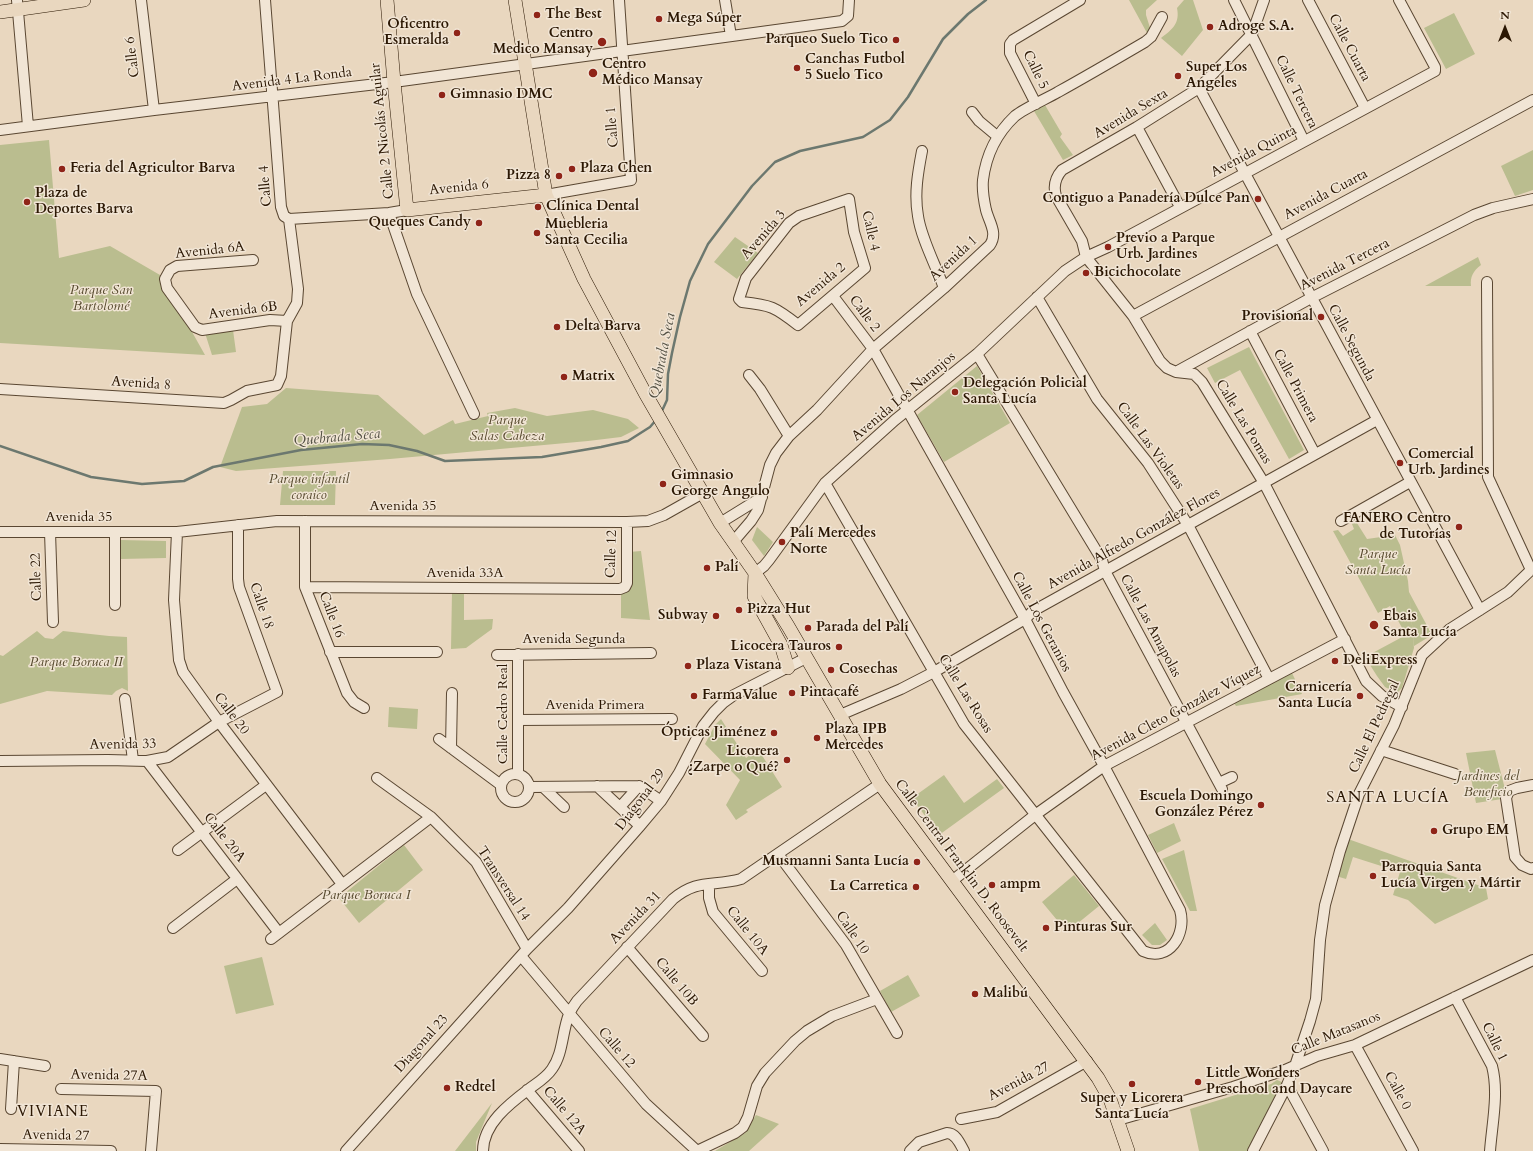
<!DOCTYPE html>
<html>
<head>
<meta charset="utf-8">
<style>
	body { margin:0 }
	#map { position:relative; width:1533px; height:1151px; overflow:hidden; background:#e9d7bf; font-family:Cardo,serif }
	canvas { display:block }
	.north { position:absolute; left:1485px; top:8px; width:40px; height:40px; -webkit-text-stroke:3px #f1e5d5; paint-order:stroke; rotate:0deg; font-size:11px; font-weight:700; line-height:16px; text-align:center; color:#2b1703 }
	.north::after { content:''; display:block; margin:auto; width:14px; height:18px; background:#2b1703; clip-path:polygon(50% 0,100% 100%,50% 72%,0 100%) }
</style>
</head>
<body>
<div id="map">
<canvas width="1533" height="1151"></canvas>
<div class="north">N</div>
</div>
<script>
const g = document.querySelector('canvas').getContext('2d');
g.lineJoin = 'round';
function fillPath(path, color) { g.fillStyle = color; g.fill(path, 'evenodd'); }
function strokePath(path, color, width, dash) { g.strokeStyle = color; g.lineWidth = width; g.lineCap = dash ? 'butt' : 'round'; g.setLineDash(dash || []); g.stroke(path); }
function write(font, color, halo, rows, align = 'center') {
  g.font = font + ' Cardo,serif'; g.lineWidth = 3; g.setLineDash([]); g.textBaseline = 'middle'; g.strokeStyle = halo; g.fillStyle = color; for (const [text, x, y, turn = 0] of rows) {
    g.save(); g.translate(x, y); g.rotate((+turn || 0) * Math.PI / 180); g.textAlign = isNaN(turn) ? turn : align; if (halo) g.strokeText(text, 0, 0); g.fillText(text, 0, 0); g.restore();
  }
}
fillPath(new Path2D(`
	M1129,0H1157L1146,10V15L1151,31L1147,33Z
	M1184,0H1193L1203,30L1182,56L1161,38C1173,29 1180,23 1177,8Z
	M1454,13L1475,54L1446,69L1424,28Z
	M1045,105L1062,134L1060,137L1073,155L1063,160L1034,111Z
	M49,140L59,258L110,246L160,275L205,355L0,343V145Z
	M1533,150V190L1515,196L1501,166Z
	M735,237L758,253L737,279L714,262Z
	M1478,257L1481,265C1473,271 1470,277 1471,286H1425Z
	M233,330L236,352L212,355L205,333Z
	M1249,347L1304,450L1289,459L1240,370L1215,383L1207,368Z
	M977,366L1010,423L944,462L917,415Z
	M286,388L378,395L424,435L453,420L455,424L488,416L487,413L515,408L547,416L593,410L628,419L639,428L621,437L588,441L390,459L236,471L220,467L242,407L267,404Z
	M283,471H336L335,505H280Z
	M1355,520L1367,539L1395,535L1400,545L1408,581L1414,648L1402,688L1397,693L1385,687L1377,676L1365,657L1406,635L1390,606L1378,613L1333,531L1338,530L1343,536L1354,529L1352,524Z
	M757,527L773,542L764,556L752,540Z
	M121,540L166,541V558L121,559Z
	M641,551L650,620L621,618V594L629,552Z
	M452,592H464V620L493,619L492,629L466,648L451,649Z
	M1409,592L1432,635L1414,646Z
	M37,631L45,638L53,639L63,631L109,636L127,637L128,691L122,688L116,691L112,695L47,691L0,704V655L3,656Z
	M1292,673L1302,694L1236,706L1234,703Z
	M389,707L418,709L417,729L388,727Z
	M721,719L746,758L758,749L782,787L746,810L748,812L736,820L726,805L740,780L705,744L715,725Z
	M1495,750L1505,789L1502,799L1476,803L1466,753Z
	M944,775L964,803L997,779L1004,788L939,835L912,798Z
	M1174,823L1181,841L1157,853L1148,835Z
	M1348,839L1486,888L1488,899L1435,924L1408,900L1393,895L1400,872L1353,857L1346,879L1336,876Z
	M404,845L423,870L359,923L339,898Z
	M1184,850L1197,911H1190L1162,859Z
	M1074,875L1099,906L1067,932L1042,902Z
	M1155,923L1167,940L1160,945H1152L1142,935Z
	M262,957L274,1005L236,1014L224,966Z
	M908,975L920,996L891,1012L880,991Z
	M1277,1080L1282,1082L1247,1151H1199L1190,1109L1271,1084Z
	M492,1103L476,1142V1151H455Z
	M756,1115L779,1124L749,1151H715L745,1133Z`), '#babd8f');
strokePath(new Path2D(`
	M661,413L667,400L668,374L672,353L680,317L690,281L708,244L752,186L775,162L800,151L863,137L890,120L908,97L943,39L968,14L986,0
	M0,446L91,477L142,484L184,481L213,467L301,450L362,444L389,445L417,451L445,461L542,457L601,447L628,441L650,427L656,420`), '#6c786f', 2.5);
const minor = new Path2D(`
	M17,0L28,126
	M141,0L154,110
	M265,0L281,207L284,216L289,219
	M725,0L731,36
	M1234,0L1304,141
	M1264,0L1252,34L1199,88L1137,127L1062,170C1055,178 1053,186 1056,196L1082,241L1086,257L1133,316L1160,361L1167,368L1176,372L1194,374L1202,382L1264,483L1366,681L1382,696L1402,707
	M1308,0L1365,108
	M1199,88L1480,610
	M1036,104L1010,53V44L1013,40L1080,0
	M972,112L979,121L997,136
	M1137,127L1180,207
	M0,130L154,110L394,82L842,21L848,16L849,0
	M922,151C918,172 914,194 918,216C921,238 936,266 944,288
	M546,195L631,180L619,0
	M849,199L854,232L865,268L798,325C775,307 771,305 742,302L739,299L746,278L789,223L799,216Z
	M389,213L417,294L474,414
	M289,219L389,213L407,210
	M253,260L177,266L170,270L165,279L167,288L195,327L202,330L270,320L287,321
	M1487,282L1488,477L1531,570
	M1037,297L1097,399L1148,463L1188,525L1269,679
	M1133,316L1533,100
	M1250,331L1315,454
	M977,354L1102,560L1105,571L1222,789
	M1176,372L1311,298L1474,215L1493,208L1533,199
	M749,375L760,389L789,436
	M0,389L224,403L231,400L247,391L277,385L281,376L287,321L297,303L298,289L289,219
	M825,483L964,724L1143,951C1169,963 1187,934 1180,910L1104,766L1063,692L1025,619L873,349L833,296
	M305,521V587L347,693L354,702L364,708
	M1341,521L1410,482
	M720,523L762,497
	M0,532H177L277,521L627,522L648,521L664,515L703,493
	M50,532L53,622
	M177,532L174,600L179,660L183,672L219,722L342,884
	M733,542L751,521L758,510L770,465L776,453L789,436L817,410L873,349L944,288L990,245C998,233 989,222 986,210C984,201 982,190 983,180C986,155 997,133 1015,116C1025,108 1046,99 1058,92C1087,76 1116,59 1145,42L1151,37L1162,17
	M755,573L764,566L769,560L825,483L895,420L977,354L1065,271L1086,257L1108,247L1435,71V67L1399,0
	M305,587L620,589L625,587L627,583V522
	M115,605V532
	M330,652H437
	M497,655L651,653
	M125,699L133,760
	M840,715L901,689L934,672L1025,619L1033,611L1377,420
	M518,720L672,719
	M439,739L501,785
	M451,748L452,693
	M1381,750L1455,774
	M0,761L108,760L147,761L168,757L219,722L277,692L239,587L238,579V525
	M147,761L279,933
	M501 788a14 14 0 1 1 28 0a14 14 0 1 1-28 0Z
	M518,774V654
	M377,778L431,817L476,862L527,949
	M1219,783L1232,777
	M1533,785L1517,788L1509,791L1506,798L1515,857L1522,865L1531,869L1533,868
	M597,786L640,826
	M529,787L639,786L661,801
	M543,787L564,807
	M620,807L639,786
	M178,850L266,785
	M778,854L846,945L897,1033
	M952,881L1035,815L1104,766L1345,639
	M709,884V898L713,912L762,971
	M173,928L237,879
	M271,939L431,817
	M627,947L703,1036
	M521,956L646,1104L697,1151
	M1455,997L1492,1066C1499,1093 1492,1124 1490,1151
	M1355,1045L1413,1151
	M0,1059L45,1066
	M1287,1085L1323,1151
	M61,1089L156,1091L151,1151
	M527,1090L579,1151
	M11,1109L14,1061
	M961,1119L997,1112L1087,1061
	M1118,1120L1233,1087L1285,1070L1317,1056L1355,1045L1533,960
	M0,1149L111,1151
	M346,1151L527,949L568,908L640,826L661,801L679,773L703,726L714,712L723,703L734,695L806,658
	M483,1151C483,1124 509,1104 529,1089C537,1083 546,1078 552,1069C563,1054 562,1032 569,1014C571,1010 574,1005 577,1001L673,899C698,878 713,887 741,879L880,784
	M697,1151L735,1133L743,1127L748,1117L757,1086L765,1073L795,1041L807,1031L832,1016L877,999
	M910,1151L919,1142L947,1133C956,1133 960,1144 964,1151
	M1253,1151L1287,1085L1295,1066L1310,1021L1316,999L1320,940L1325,905L1340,851L1359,794L1394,725L1422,655L1450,629L1508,592L1533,568`);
const major = new Path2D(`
	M387,0L394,82L407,210L546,195
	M515,0L546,195L584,279L645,393L720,523L755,573L788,626L880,784L1098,1078L1110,1099L1128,1151
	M0,12L84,0
	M755,573L754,596L781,645L788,668`);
strokePath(minor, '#5a4732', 12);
strokePath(major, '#2b1703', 14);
strokePath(minor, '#f1e5d5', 10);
strokePath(major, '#e9d7bf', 13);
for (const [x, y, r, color] of [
	[537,15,4,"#8f2418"],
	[659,19,4,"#8f2418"],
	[1210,27,4,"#8f2418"],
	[457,33,4,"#8f2418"],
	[896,40,4,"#8f2418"],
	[602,42,5,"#8f2418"],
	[797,68,4,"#8f2418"],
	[593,73,5,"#8f2418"],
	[1178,76,4,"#8f2418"],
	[442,95,4,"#8f2418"],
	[62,169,4,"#8f2418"],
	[572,169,4,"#8f2418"],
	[559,176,4,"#8f2418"],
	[1258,199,4,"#8f2418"],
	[27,202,4,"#8f2418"],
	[538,207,4,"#8f2418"],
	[479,223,4,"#8f2418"],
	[537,233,4,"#8f2418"],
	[1108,247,4,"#8f2418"],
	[1086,273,4,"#8f2418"],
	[1321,317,4,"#8f2418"],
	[557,327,4,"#8f2418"],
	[564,377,4,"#8f2418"],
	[955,392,4,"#8f2418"],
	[1400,463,4,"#8f2418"],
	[663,484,4,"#8f2418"],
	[1459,527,4,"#8f2418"],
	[782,542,4,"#8f2418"],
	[707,568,4,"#8f2418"],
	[739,610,4,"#8f2418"],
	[716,616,4,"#8f2418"],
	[1374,625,5,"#8f2418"],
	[808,628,4,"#8f2418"],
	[839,647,4,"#8f2418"],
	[1335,661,4,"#8f2418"],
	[688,666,4,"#8f2418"],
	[831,670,4,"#8f2418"],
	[792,693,4,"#8f2418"],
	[694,696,4,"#8f2418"],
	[1360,696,4,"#8f2418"],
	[774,733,4,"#8f2418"],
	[817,738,4,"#8f2418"],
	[787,760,4,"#8f2418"],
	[1261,805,4,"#8f2418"],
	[1434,831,4,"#8f2418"],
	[917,862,4,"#8f2418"],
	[1373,876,4,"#8f2418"],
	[992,885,4,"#8f2418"],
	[916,887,4,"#8f2418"],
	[1046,928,4,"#8f2418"],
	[975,994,4,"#8f2418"],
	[1198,1082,4,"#8f2418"],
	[1132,1084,4,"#8f2418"],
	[447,1088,4,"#8f2418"]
]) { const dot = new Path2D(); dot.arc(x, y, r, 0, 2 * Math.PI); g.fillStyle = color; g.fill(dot); strokePath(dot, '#f1e5d5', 1.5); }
write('bold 14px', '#2b1703', '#f1e5d5', [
	["The Best",545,15],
	["Mega Súper",667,19],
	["Oficentro",449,25,"right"],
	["Esmeralda",449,41,"right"],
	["Adroge S.A.",1218,27],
	["Centro",593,34,"right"],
	["Medico Mansay",593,50,"right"],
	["Parqueo Suelo Tico",888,40,"right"],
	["Canchas Futbol",805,60],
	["5 Suelo Tico",805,76],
	["Centro",602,65],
	["Médico Mansay",602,81],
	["Super Los",1186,68],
	["Angeles",1186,84],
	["Gimnasio DMC",450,95],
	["Feria del Agricultor Barva",70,169],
	["Plaza Chen",580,169],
	["Pizza 8",551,176,"right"],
	["Plaza de",35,194],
	["Deportes Barva",35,210],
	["Contiguo a Panadería Dulce Pan",1250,199,"right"],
	["Clínica Dental",546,207],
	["Queques Candy",471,223,"right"],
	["Muebleria",545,225],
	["Santa Cecilia",545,241],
	["Previo a Parque",1116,239],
	["Urb. Jardines",1116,255],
	["Bicichocolate",1094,273],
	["Provisional",1313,317,"right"],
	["Delta Barva",565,327],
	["Matrix",572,377],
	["Delegación Policial",963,384],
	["Santa Lucía",963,400],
	["Comercial",1408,455],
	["Urb. Jardines",1408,471],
	["Gimnasio",671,476],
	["George Angulo",671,492],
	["FANERO Centro",1451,519,"right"],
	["de Tutorías",1451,535,"right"],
	["Palí Mercedes",790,534],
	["Norte",790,550],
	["Palí",715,568],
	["Pizza Hut",747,610],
	["Subway",708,616,"right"],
	["Ebais",1383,617],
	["Santa Lucía",1383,633],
	["Parada del Palí",816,628],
	["Licocera Tauros",831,647,"right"],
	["DeliExpress",1343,661],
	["Plaza Vistana",696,666],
	["Cosechas",839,670],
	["Carnicería",1352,688,"right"],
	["Santa Lucía",1352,704,"right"],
	["Pintacafé",800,693],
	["FarmaValue",702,696],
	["Plaza IPB",825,730],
	["Mercedes",825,746],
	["Ópticas Jiménez",766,733,"right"],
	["Licorera",779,752,"right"],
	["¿Zarpe o Qué?",779,768,"right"],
	["Escuela Domingo",1253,797,"right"],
	["González Pérez",1253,813,"right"],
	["Grupo EM",1442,831],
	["Musmanni Santa Lucía",909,862,"right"],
	["Parroquia Santa",1381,868],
	["Lucía Virgen y Mártir",1381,884],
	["ampm",1000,885],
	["La Carretica",908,887,"right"],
	["Pinturas Sur",1054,928],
	["Malibú",983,994],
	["Little Wonders",1206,1074],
	["Preschool and Daycare",1206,1090],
	["Redtel",455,1088],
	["Super y Licorera",1132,1099,"center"],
	["Santa Lucía",1132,1115,"center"]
], 'left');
write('14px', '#2b1703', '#f1e5d5', [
	["Calle Cuarta",1349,48,62],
	["Calle 6",133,57,-97],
	["Calle 5",1035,70,64],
	["Avenida 4 La Ronda",292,80,-7],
	["Calle Tercera",1296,92,64],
	["Avenida Sexta",1131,114,-31],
	["Calle 1",613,127,-94],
	["Calle 2 Nicolás Aguilar",383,131,-96],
	["Avenida Quinta",1254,152,-28],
	["Calle 4",266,186,-95],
	["Avenida 6",459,188,-6],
	["Avenida Cuarta",1326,195,-28],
	["Calle 4",870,231,77],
	["Avenida 3",764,235,-49],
	["Avenida 6A",210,251,-6],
	["Avenida 1",954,259,-43],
	["Avenida Tercera",1345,265,-27],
	["Avenida 2",821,285,-40],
	["Avenida 6B",243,311,-7],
	["Calle 2",864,314,53],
	["Calle Segunda",1351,343,62],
	["Avenida 8",141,384,4],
	["Calle Primera",1295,386,62],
	["Avenida Los Naranjos",904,397,-40],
	["Calle Las Pomas",1243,422,59],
	["Calle Las Violetas",1150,446,54],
	["Avenida 35",403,507],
	["Avenida 35",79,518],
	["Avenida Alfredo González Flores",1134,539,-29],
	["Calle 12",612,554,-88],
	["Avenida 33A",465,574],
	["Calle 22",37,577,-92],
	["Calle 18",261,606,71],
	["Calle 16",331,615,69],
	["Calle Los Geranios",1041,622,62],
	["Calle Las Amapolas",1150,626,62],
	["Avenida Segunda",574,640],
	["Calle Las Rosas",965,694,58],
	["Avenida Primera",595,706],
	["Avenida Cleto González Víquez",1176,713,-28],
	["Calle 20",231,714,53],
	["Calle Cedro Real",504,714,-90],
	["Calle El Pedregal",1375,727,-65],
	["Avenida 33",123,745,-1],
	["Diagonal 29",641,800,-53],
	["Calle 20A",224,838,52],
	["Calle Central Franklin D. Roosevelt",961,866,53],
	["Transversal 14",503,884,57],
	["Avenida 31",636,918,-46],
	["Calle 10A",747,931,51],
	["Calle 10",852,933,56],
	["Calle 10B",676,982,50],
	["Calle Matasanos",1336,1034,-22],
	["Calle 1",1494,1042,64],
	["Diagonal 23",422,1044,-48],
	["Calle 12",616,1048,49],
	["Avenida 27A",109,1076,1],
	["Avenida 27",1019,1082,-28],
	["Calle 0",1397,1091,61],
	["Calle 12A",564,1111,50],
	["Avenida 27",56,1136,1]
]);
write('italic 14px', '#56492d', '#f1e5d5', [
	["Parque San",101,291],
	["Bartolomé",101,307],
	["Parque",507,421],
	["Salas Cabeza",507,437],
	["Parque infantil",309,480],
	["coraico",309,496],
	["Parque",1378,555],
	["Santa Lucía",1378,571],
	["Parque Boruca II",76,663],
	["Jardines del",1488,777],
	["Beneficio",1488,793],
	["Parque Boruca I",366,896]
]);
write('italic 15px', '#514f42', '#f1e5d5', [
	["Quebrada Seca",663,356,-79],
	["Quebrada Seca",337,438,-5]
]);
g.letterSpacing = '1px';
write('15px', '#2b1703', '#f1e5d5', [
	["VIVIANE",53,1113]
]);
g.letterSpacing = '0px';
g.letterSpacing = '1px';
write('16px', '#2b1703', '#f1e5d5', [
	["SANTA LUCÍA",1388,798]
]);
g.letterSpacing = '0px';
</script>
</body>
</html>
